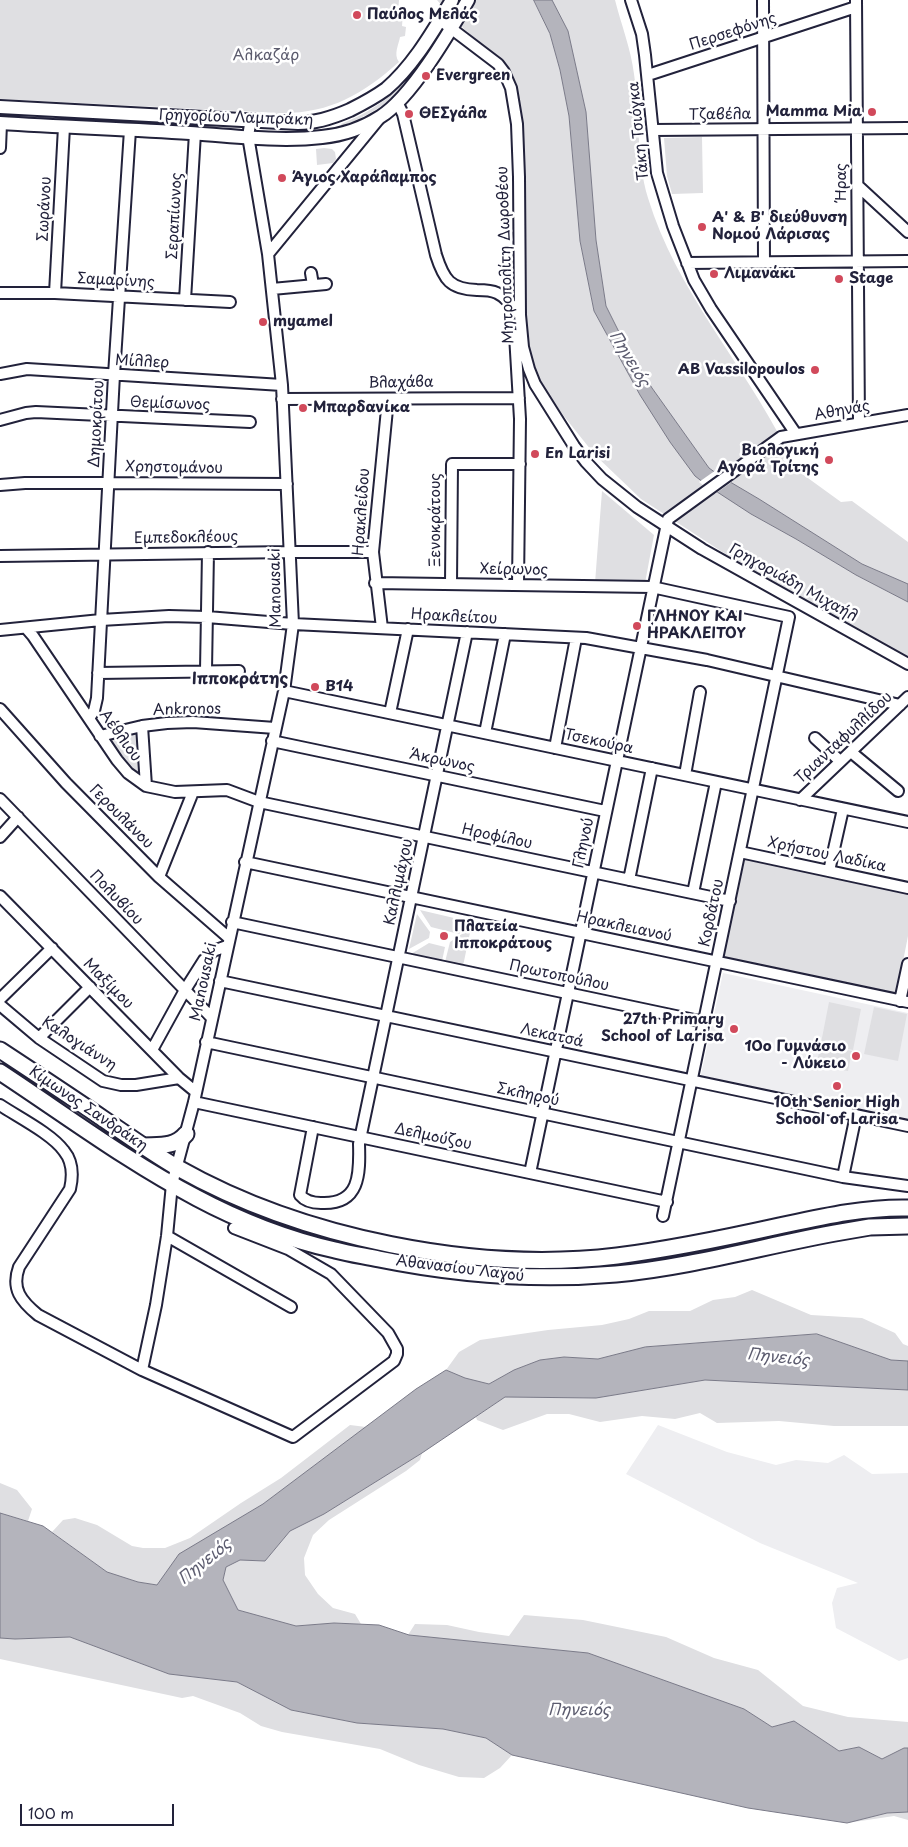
<!DOCTYPE html>
<html>
<head>
<meta charset="utf-8">
<style>
	body { margin:0 }
	#map { position:relative; width:908px; height:1847px; overflow:hidden; background:#fff; font-family:"Playpen Sans",sans-serif }
	canvas { display:block }
	.scale { position:absolute; left:20px; top:1804px; width:154px; height:22px; box-sizing:border-box; border:2px solid #22223b; border-top:0; padding-left:6px; font-size:15px; line-height:18px; white-space:nowrap; color:#22223b; -webkit-text-stroke:4px #fff; paint-order:stroke }
</style>
</head>
<body>
<div id="map">
<canvas width="908" height="1847"></canvas>
<div class="scale">100 m</div>
</div>
<script>
const g = document.querySelector('canvas').getContext('2d');
g.lineJoin = 'round';
function fillPath(path, color) { g.fillStyle = color; g.fill(path, 'evenodd'); }
function strokePath(path, color, width, dash) { g.strokeStyle = color; g.lineWidth = width; g.lineCap = dash ? 'butt' : 'round'; g.setLineDash(dash || []); g.stroke(path); }
function write(font, color, halo, rows, align = 'center') {
  g.font = font + ' "Playpen Sans",sans-serif'; g.lineWidth = 5; g.setLineDash([]); g.textBaseline = 'middle'; g.strokeStyle = halo; g.fillStyle = color; for (const [text, x, y, turn = 0] of rows) {
    g.save(); g.translate(x, y); g.rotate((+turn || 0) * Math.PI / 180); g.textAlign = isNaN(turn) ? turn : align; if (halo) g.strokeText(text, 0, 0); g.fillText(text, 0, 0); g.restore();
  }
}
fillPath(new Path2D(`
	M723,973L908,1013V1124L700,1079Z
	M658,1425L727,1452L776,1465L796,1460L828,1463L844,1455L872,1474L908,1473V1658L899,1661L836,1628L832,1603L837,1588L858,1583L760,1543L626,1474Z`), '#eeeef1');
fillPath(new Path2D(`
	M0,0H399L398,12L403,13L402,26L406,27L405,36L400,37C399,44 393,54 399,62C362,95 329,114 279,113L0,99Z
	M437,0H534L550,34L560,70L569,116L580,241L594,311L640,395L751,514L796,539L856,575L908,602V659L770,583L641,499L595,455L563,415L542,384L530,357L527,346L525,315L524,145L522,117L518,98L504,63L465,30L452,16H449V14Z
	M552,0H615C621,24 631,49 634,74C640,114 636,159 648,198C676,290 743,363 786,448L783,460L841,502L852,501L908,542V584L862,564L759,499L720,476L709,468L652,388L625,344L606,306L596,240L586,112L568,31Z
	M428,51L430,52C421,64 413,76 404,87C387,105 365,117 342,126L341,124C379,109 407,86 428,51Z
	M0,112L241,126L240,130L0,118Z
	M702,137L703,193L672,194L667,176L664,138Z
	M324,148L332,149L335,152L336,159L333,163L317,165L316,149Z
	M602,491L654,535L645,583H595Z
	M136,734L141,774L139,775L127,763L111,740Z
	M745,859L908,892V936L896,997L723,961Z
	M420,910L471,922L459,934L431,927Z
	M417,914L430,932L429,938L409,949Z
	M471,928L463,966L445,962L450,942Z
	M429,943L445,947L442,961L411,954Z
	M829,1002L861,1009L853,1050L821,1043Z
	M874,1007L907,1014L898,1061L864,1054Z
	M821,1045L852,1051L848,1071L816,1065Z
	M752,1290L811,1315L862,1318L895,1333L903,1344L908,1346V1361L891,1360L817,1334L645,1347L598,1359L564,1357L540,1360L514,1370L489,1384L465,1378L446,1370L459,1352L480,1340L548,1330L602,1325L629,1319L649,1311H690L713,1300L735,1297Z
	M705,1380L908,1390V1426H834L779,1421L717,1423L700,1413L675,1419L642,1416L600,1422L569,1414H547L503,1430L477,1420L476,1417L505,1397L596,1398Z
	M350,1425L366,1427L263,1504L180,1554L158,1585L138,1582L107,1572L52,1532L63,1520L75,1518L97,1525L132,1546L143,1548H165L190,1538L241,1503L281,1478Z
	M422,1453L420,1460L406,1471L329,1520L313,1535L304,1558L305,1575L318,1594L333,1608L355,1614L361,1624L334,1623L296,1626L238,1610L223,1580L226,1567L240,1560L265,1561L290,1531L324,1514Z
	M0,1483L17,1490L32,1509L28,1521L0,1513Z
	M524,1615L583,1620L666,1637L714,1658L758,1670L803,1706L848,1717L908,1722V1748H904L882,1759L859,1747L839,1751L794,1721L772,1727L744,1709L588,1653L408,1635L415,1624L447,1625L479,1632L509,1636Z
	M70,1637L169,1674L237,1682L291,1710L357,1723L443,1729L486,1738L512,1755L500,1768L484,1778L459,1777L419,1765L380,1749L282,1732L261,1726L240,1713L193,1696L182,1698L0,1659V1638L15,1639Z
	M908,1812V1820L894,1816L847,1823L887,1813Z`), '#dfdfe2');
const water = new Path2D(`
	M534,0H552L568,31L586,112L596,240L606,306L625,344L652,388L709,468L720,476L759,499L862,564L908,584V602L856,575L796,539L751,514L708,486L695,476L670,442L640,395L594,311L580,241L569,116L560,70L550,34Z
	M817,1334L891,1360L908,1361V1390L705,1380L596,1398L505,1397L422,1453L324,1514L290,1531L265,1561L240,1560L226,1567L223,1580L238,1610L296,1626L334,1623L379,1625L409,1635L588,1653L744,1709L772,1727L794,1721L839,1751L859,1747L882,1759L904,1748H908V1812L887,1813L847,1823L748,1808L512,1755L486,1738L443,1729L357,1723L291,1710L237,1682L169,1674L70,1637L15,1639L0,1638V1513L43,1526L107,1572L138,1582L157,1585L179,1554L263,1504L416,1389L446,1370L465,1378L489,1384L514,1370L540,1360L564,1357L598,1359L645,1347Z`);
fillPath(water, '#b4b4bc');
strokePath(water, '#7a7a88', 1);
fillPath(new Path2D(`
	M716,470L733,481L715,494L699,482Z`), '#fff');
const minor = new Path2D(`
	M631,0L642,34L645,55L657,173L673,226L694,280L711,309L796,434
	M763,0L764,262
	M856,0L859,423
	M440,20L498,64L504,72L511,88L517,124L519,177L520,315L523,347L529,369L535,384L574,446L586,462L602,479L637,507L702,549L908,664
	M648,75L856,7
	M397,102L403,114L436,255C444,280 450,289 477,290C484,290 491,290 497,293C506,297 514,308 520,315
	M653,130L908,128
	M0,148L1,124
	M857,185L908,232
	M268,254L378,120
	M687,263L908,261
	M311,273L313,285
	M272,289L326,284
	M0,293H55L230,302
	M55,293L64,127
	M185,300L195,133
	M515,335L520,419L518,585
	M0,374L27,369L282,385
	M282,399L519,398
	M0,420L26,413L36,412L250,422
	M0,485L25,483H109L287,484
	M0,556L290,552H373
	M375,583L652,587L789,617L663,1216
	M451,584L452,464H520
	M26,628L33,636L117,760L128,773L146,786L175,792L227,790L259,802L730,901
	M382,628L373,552L388,399
	M0,630L101,620L169,616L207,617L293,624L586,638L707,660L900,705
	M206,670L208,552
	M98,673L239,671
	M284,691L908,822
	M0,709L66,783L159,877L229,938
	M390,713L408,629
	M89,718L94,711L97,698L114,375L130,130
	M142,726L146,786
	M485,733L505,634
	M100,736L142,726L167,723L193,722L275,728
	M815,738L840,761
	M272,741L605,811
	M555,748L576,638
	M851,752L898,791
	M685,775L700,692
	M0,799L212,1018
	M800,800L908,697
	M0,837L18,817
	M740,852L908,888
	M245,862L908,1002
	M829,871L843,809
	M159,877L193,792
	M629,880L652,768
	M693,893L716,782
	M0,896L179,1078L196,1092
	M232,922L704,1022
	M220,981L908,1126
	M0,999L52,948
	M900,1001L908,964
	M0,1005L39,1038L103,1081L121,1085H136L179,1078
	M39,1038L90,987
	M206,1042L843,1177L908,1186
	M152,1050L185,990L204,960L213,951L227,946
	M194,1102L667,1202
	M0,1105C18,1117 52,1134 64,1151C73,1162 73,1176 70,1189L19,1267C11,1289 21,1301 38,1315L142,1370L293,1437L394,1361L397,1354V1349L388,1333L331,1274L288,1249L234,1228
	M313,1127L300,1195C305,1201 314,1203 321,1203C360,1205 360,1174 359,1144L467,632
	M530,1173L668,519L781,437L908,415
	M843,1177L856,1115
	M167,1236L291,1307
	M142,1370L156,1305L167,1236L172,1184L194,1102L284,691L293,624L282,385L268,254L248,136L251,119`);
const major = new Path2D(`
	M0,107L298,123C316,123 334,117 350,110C362,104 375,97 386,89C414,65 433,31 452,0
	M0,123C63,127 126,129 190,133C231,136 281,142 322,137C342,135 363,128 380,117C411,98 449,33 468,0`);
const highway = new Path2D(`
	M0,1050C35,1073 70,1096 105,1120C129,1136 152,1153 178,1168C302,1238 475,1273 617,1256C671,1249 725,1238 779,1226C821,1217 864,1207 908,1208
	M0,1072C64,1114 128,1162 197,1198C238,1220 289,1240 335,1250C350,1254 365,1256 379,1259C458,1275 536,1281 616,1274C692,1267 767,1245 841,1232L870,1227L908,1226
	M142,1146C159,1145 174,1148 186,1134`);
strokePath(minor, '#22223b', 14);
strokePath(major, '#22223b', 16);
strokePath(highway, '#22223b', 19);
strokePath(minor, '#fff', 10);
strokePath(major, '#fff', 12);
strokePath(highway, '#fff', 15);
for (const [x, y, r, color] of [
	[357,15,5,"#d1495b"],
	[426,76,5,"#d1495b"],
	[872,112,5,"#d1495b"],
	[409,114,5,"#d1495b"],
	[282,178,5,"#d1495b"],
	[702,227,5,"#d1495b"],
	[714,274,5,"#d1495b"],
	[839,279,5,"#d1495b"],
	[263,322,5,"#d1495b"],
	[815,370,5,"#d1495b"],
	[303,408,5,"#d1495b"],
	[535,454,5,"#d1495b"],
	[829,460,5,"#d1495b"],
	[637,626,5,"#d1495b"],
	[315,687,5,"#d1495b"],
	[444,936,5,"#d1495b"],
	[734,1029,5,"#d1495b"],
	[856,1056,5,"#d1495b"],
	[837,1086,5,"#d1495b"]
]) { const dot = new Path2D(); dot.arc(x, y, r, 0, 2 * Math.PI); g.fillStyle = color; g.fill(dot); strokePath(dot, '#fff', 2); }
write('bold 15px', '#22223b', '#fff', [
	["Παύλος Μελάς",367,15],
	["Evergreen",436,76],
	["Mamma Mia",862,112,"right"],
	["ΘΕΣγάλα",419,114],
	["Άγιος Χαράλαμπος",292,178],
	["Α' & Β' διεύθυνση",712,218],
	["Νομού Λάρισας",712,235],
	["Λιμανάκι",724,274],
	["Stage",849,279],
	["myamel",273,322],
	["AB Vassilopoulos",805,370,"right"],
	["Μπαρδανίκα",313,408],
	["Βιολογική",819,451,"right"],
	["Αγορά Τρίτης",819,468,"right"],
	["En Larisi",545,454],
	["ΓΛΗΝΟΥ ΚΑΙ",647,617],
	["ΗΡΑΚΛΕΙΤΟΥ",647,634],
	["Β14",325,687],
	["Πλατεία",454,927],
	["Ιπποκράτους",454,944],
	["27th Primary",724,1020,"right"],
	["School of Larisa",724,1037,"right"],
	["10ο Γυμνάσιο",846,1047,"right"],
	["- Λύκειο",846,1064,"right"],
	["10th Senior High",837,1103,"center"],
	["School of Larisa",837,1120,"center"]
], 'left');
write('15px', '#22223b', '#fff', [
	["Περσεφόνης",733,32,-18],
	["Τζαβέλα",720,115,-1],
	["Γρηγορίου Λαμπράκη",236,118,2],
	["Τάκη Τσιόγκα",639,131,-96],
	["Ήρας",842,182,-90],
	["Σωράνου",45,209,-87],
	["Σεραπίωνος",175,216,-87],
	["Μητροπολίτη Δωροθέου",506,255,-92],
	["Σαμαρίνης",116,281,3],
	["Μίλλερ",142,362,3],
	["Βλαχάβα",401,383,-1],
	["Θεμίσωνος",170,404,2],
	["Αθηνάς",842,411,-10],
	["Δημοκρίτου",97,424,-87],
	["Χρηστομάνου",174,468,1],
	["Ηρακλείδου",362,512,-86],
	["Ξενοκράτους",436,520,-90],
	["Εμπεδοκλέους",186,538,-1],
	["Χείρωνος",514,570,1],
	["Γρηγοριάδη Μιχαήλ",793,583,29],
	["Manousaki",276,588,-91],
	["Ηρακλείτου",454,617,3],
	["Ankronos",187,710,-1],
	["Αέθλιου",120,736,54],
	["Τριανταφυλλίδου",844,738,-43],
	["Τσεκούρα",599,742,12],
	["Άκρωνος",442,761,12],
	["Γερουλάνου",121,817,45],
	["Ηροφίλου",497,837,12],
	["Γληνού",584,843,-78],
	["Χρήστου Λαδίκα",827,855,12],
	["Καλλιμάχου",399,882,-78],
	["Πολυβίου",116,898,46],
	["Κορδάτου",712,913,-78],
	["Ηρακλειανού",624,927,12],
	["Πρωτοπούλου",559,976,12],
	["Manousaki",204,982,-78],
	["Μαξίμου",108,984,45],
	["Λεκατσά",552,1036,12],
	["Καλογιάννη",79,1044,33],
	["Σκληρού",528,1095,12],
	["Κίμωνος Σανδράκη",88,1109,34],
	["Δελμούζου",433,1137,12],
	["Αθανασίου Λαγού",460,1269,7]
]);
write('15px', '#5b5b6d', '#fff', [
	["Αλκαζάρ",266,56]
]);
write('italic 16px', '#5c5c6f', '#fff', [
	["Πηνειός",629,359,59],
	["Πηνειός",778,1358,6],
	["Πηνειός",205,1562,-39],
	["Πηνειός",579,1711]
]);
write('bold 16px', '#22223b', '#fff', [
	["Ιπποκράτης",240,680]
]);
</script>
</body>
</html>
